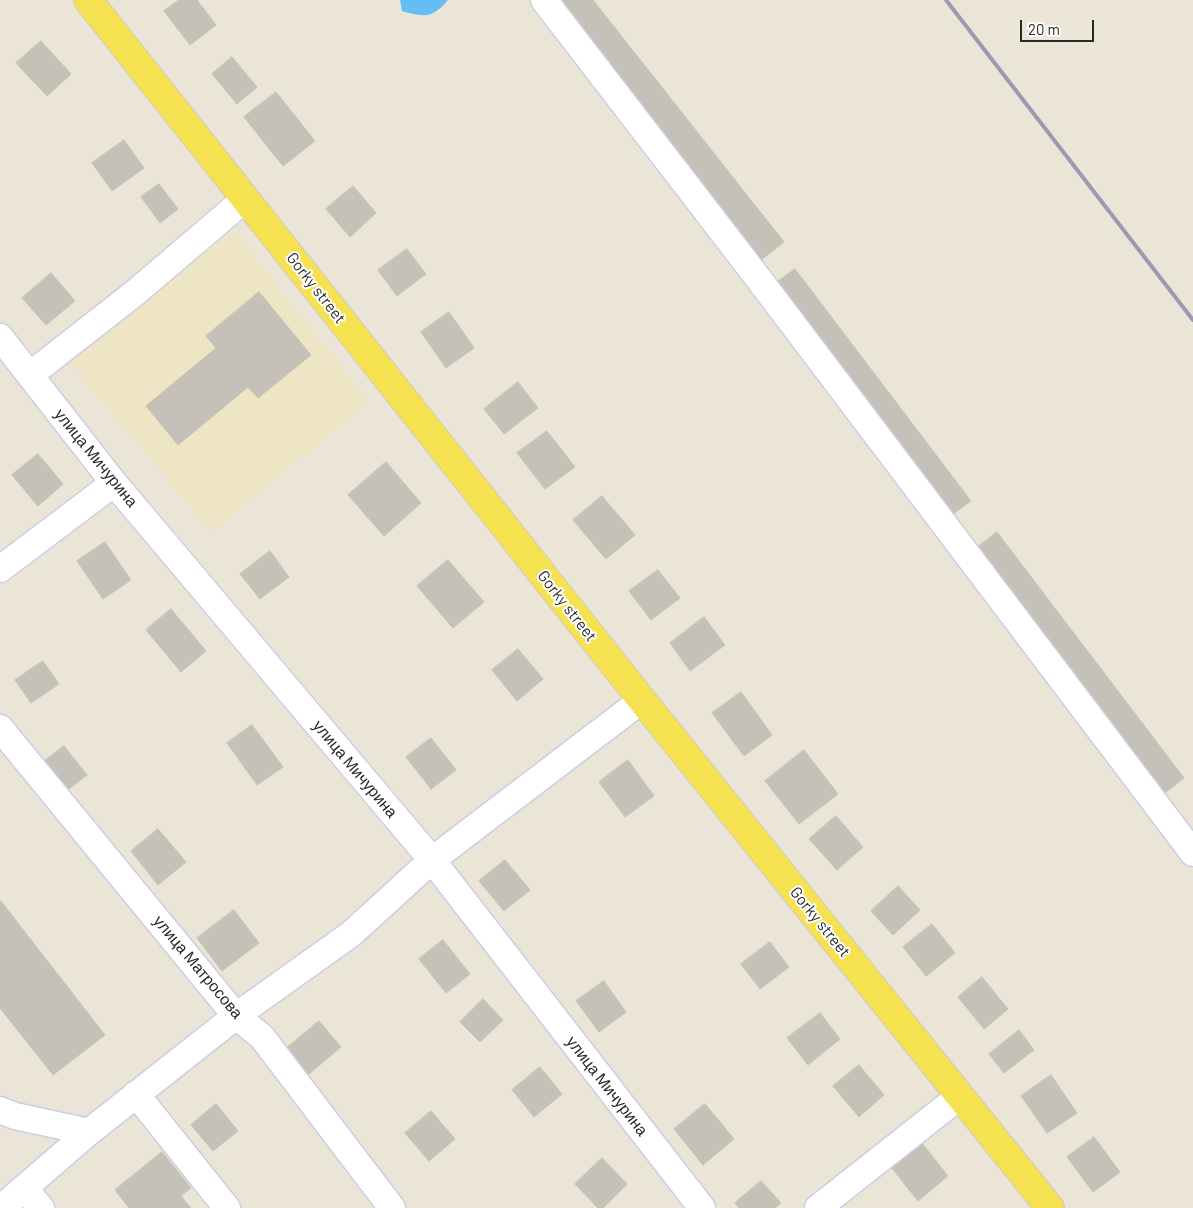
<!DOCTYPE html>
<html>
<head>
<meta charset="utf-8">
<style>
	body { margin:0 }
	#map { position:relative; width:1193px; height:1208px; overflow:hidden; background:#ebe5d7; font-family:Barlow,sans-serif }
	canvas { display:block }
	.scale { position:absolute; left:1020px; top:20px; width:74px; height:22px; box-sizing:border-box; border:2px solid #272727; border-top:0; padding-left:6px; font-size:15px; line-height:18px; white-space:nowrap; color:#272727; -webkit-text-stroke:4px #fff; paint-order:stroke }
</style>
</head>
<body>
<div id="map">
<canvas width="1193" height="1208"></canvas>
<div class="scale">20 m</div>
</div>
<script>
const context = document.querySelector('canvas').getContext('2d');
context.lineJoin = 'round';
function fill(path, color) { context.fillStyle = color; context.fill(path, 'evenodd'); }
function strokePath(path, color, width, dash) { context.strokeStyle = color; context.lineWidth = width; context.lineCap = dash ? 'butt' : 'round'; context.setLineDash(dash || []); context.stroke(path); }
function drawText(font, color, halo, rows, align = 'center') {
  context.font = font + ' Barlow,sans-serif'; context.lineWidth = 4; context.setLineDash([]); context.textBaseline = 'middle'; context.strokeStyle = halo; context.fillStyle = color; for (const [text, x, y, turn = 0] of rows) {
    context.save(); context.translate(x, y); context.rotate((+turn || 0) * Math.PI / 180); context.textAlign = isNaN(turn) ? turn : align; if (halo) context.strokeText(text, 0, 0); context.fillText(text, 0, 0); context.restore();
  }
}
fill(new Path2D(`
	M231 228 369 402 211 532 62 354Z`), '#eee5c5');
fill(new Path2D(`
	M400 0H448C432 19 424 17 402 11Z`), '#64bdf3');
const building = new Path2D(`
	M179 0H197L216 25 190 45 164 11Z
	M557 0H593L784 242 761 260Z
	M41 41 71 74 47 96 16 63Z
	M232 57 257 87 237 104 212 74Z
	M276 92 315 141 283 166 244 117Z
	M124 140 144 168 112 191 92 163Z
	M159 184 178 209 160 223 141 197Z
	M353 186 376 213 350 237 326 209Z
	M407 249 426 274 397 296 378 270Z
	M795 269 971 501 949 517 773 285Z
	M51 273 75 301 46 325 22 298Z
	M259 292 311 355 258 398 248 387 178 445 146 406 216 348 206 336Z
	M449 312 474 348 446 368 421 332Z
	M518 382 538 408 504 434 484 409Z
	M547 431 575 467 545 489 517 453Z
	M38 454 63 484 38 506 12 475Z
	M386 462 421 503 384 536 348 495Z
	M602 496 635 535 606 559 573 520Z
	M997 532 1184 778 1162 795 975 549Z
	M105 542 131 580 103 599 77 561Z
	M270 551 289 577 260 599 240 574Z
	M448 560 484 602 453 628 417 586Z
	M658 570 680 598 651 620 629 591Z
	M171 609 206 651 181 672 146 630Z
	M704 617 725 645 690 671 670 643Z
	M518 649 543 679 517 701 492 670Z
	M43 661 59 684 31 703 15 680Z
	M741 692 772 735 744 756 712 713Z
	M252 725 283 767 257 785 227 743Z
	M431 738 456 770 431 789 406 757Z
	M64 746 87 775 65 792 42 763Z
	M804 750 838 794 799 824 765 781Z
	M628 760 654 796 625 817 599 782Z
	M836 816 863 847 837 870 809 839Z
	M158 829 186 862 158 885 131 851Z
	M505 860 530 890 504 911 479 881Z
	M898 886 920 910 893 935 871 911Z
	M0 900 105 1035 53 1075 0 1008Z
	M234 910 259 943 222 971 197 938Z
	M932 924 955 953 926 976 903 947Z
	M443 940 470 974 446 993 419 959Z
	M770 942 789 967 760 989 741 964Z
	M982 977 1008 1009 984 1029 958 997Z
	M604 981 626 1012 599 1032 576 1001Z
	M483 999 503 1020 480 1042 460 1022Z
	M820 1013 840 1039 808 1065 787 1038Z
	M319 1021 341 1047 309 1074 287 1048Z
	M1019 1030 1034 1050 1004 1073 989 1054Z
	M859 1065 884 1095 859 1117 833 1086Z
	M540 1067 562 1094 534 1117 512 1090Z
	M1051 1075 1077 1113 1047 1133 1021 1096Z
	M216 1104 238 1131 213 1151 191 1125Z
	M705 1104 734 1139 703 1165 674 1129Z
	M431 1111 455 1139 429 1161 405 1133Z
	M1094 1137 1120 1172 1093 1192 1067 1157Z
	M921 1142 948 1176 918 1201 891 1167Z
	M162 1152 191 1188 181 1196 191 1208H129L115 1190Z
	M602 1158 627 1184 603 1208H598L575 1184Z
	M761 1181 781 1203 775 1208H739L735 1203Z`);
fill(building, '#c6c1b8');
strokePath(building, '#c6c1b2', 1);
const minor = new Path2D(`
	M544 0 758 278 1193 853
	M0 337 114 483 432 860 702 1208
	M30 375 136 292 245 199
	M0 569 114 483
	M0 728 236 1016 262 1037 392 1208
	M136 1094 227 1208
	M0 1110 15 1116 89 1132
	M25 1189 41 1208
	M1 1208 89 1132 236 1016 351 934 432 860 642 700
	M818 1208 960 1096`);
const major = new Path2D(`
	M88 0 642 700 1050 1208`);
strokePath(minor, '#cdcee1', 29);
strokePath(major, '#cbcbcb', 30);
strokePath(minor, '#fff', 26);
strokePath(major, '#f6e251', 28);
strokePath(new Path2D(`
	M946 0 1193 320`), '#9a9bb3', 4);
drawText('16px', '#272727', '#fff', [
	["Gorky street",316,288,52],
	["улица Мичурина",96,458,51],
	["Gorky street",567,606,52],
	["улица Мичурина",355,769,50],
	["Gorky street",820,922,51],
	["улица Матросова",198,967,50],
	["улица Мичурина",607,1086,52]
]);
</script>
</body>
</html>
